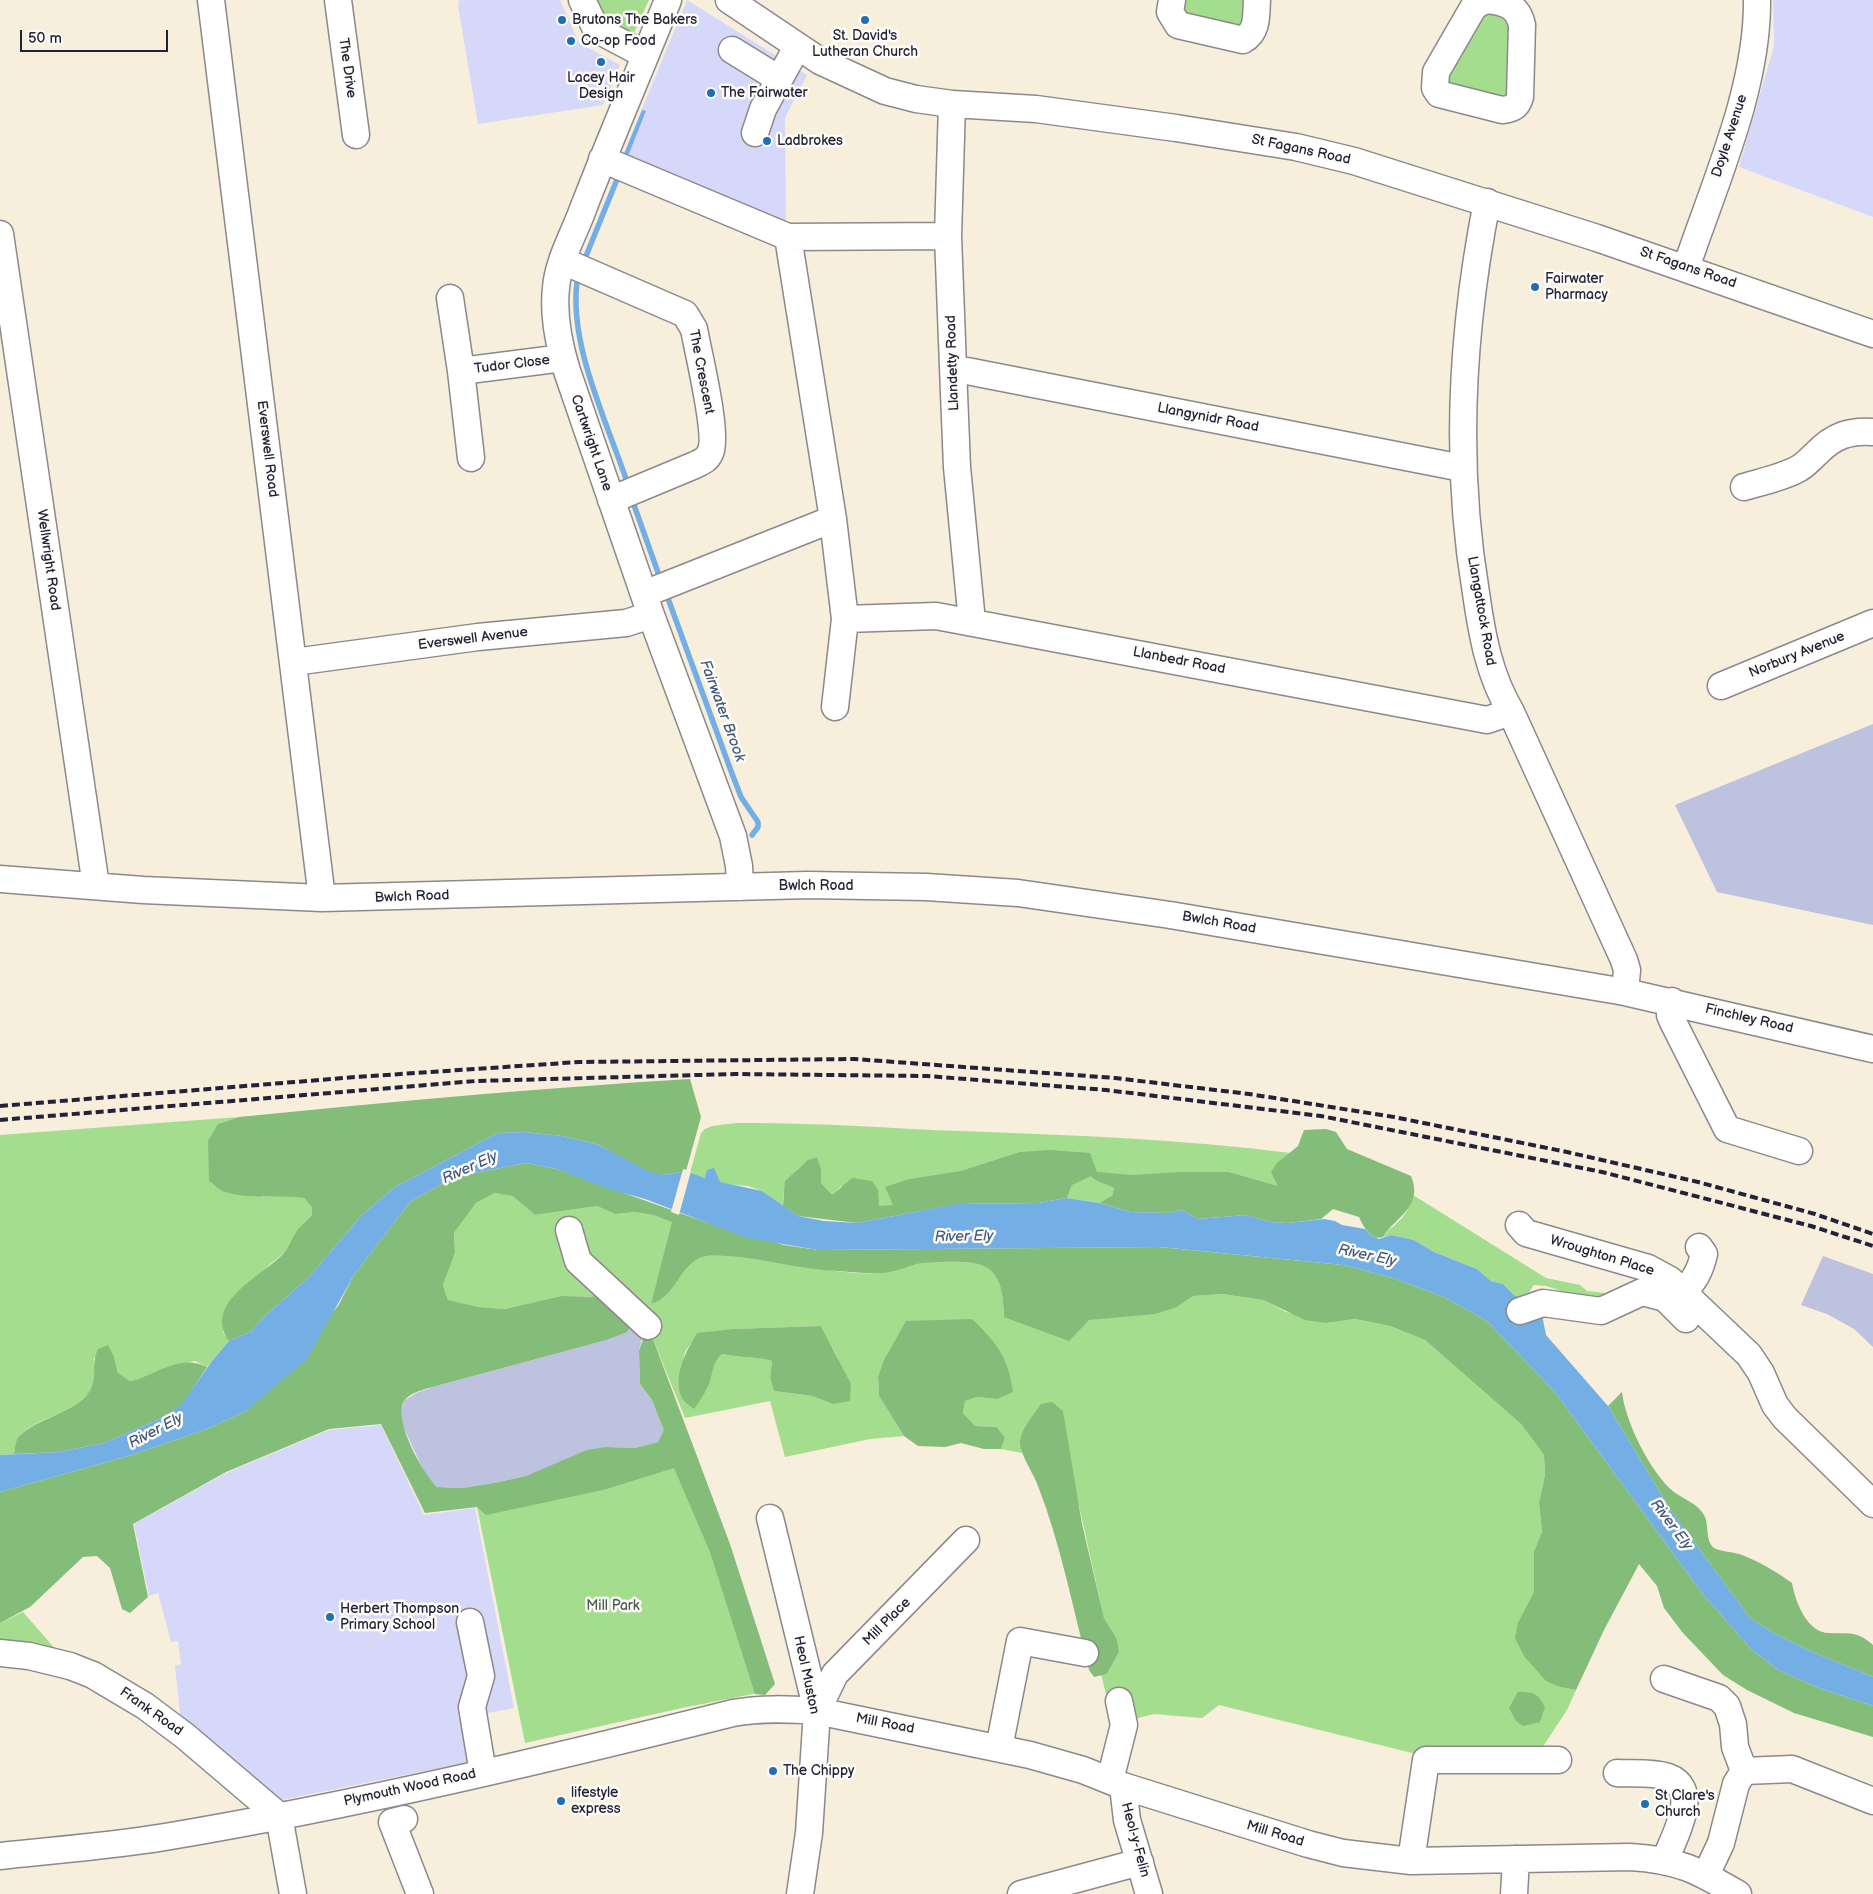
<!DOCTYPE html>
<html>
<head>
<meta charset="utf-8">
<style>
	body { margin:0 }
	#map { position:relative; width:1873px; height:1894px; overflow:hidden; background:#f7eedc; font-family:"Balsamiq Sans",sans-serif }
	canvas { display:block }
	.scale { position:absolute; left:20px; top:30px; width:148px; height:22px; box-sizing:border-box; border:2px solid #22223b; border-top:0; padding-left:6px; font-size:15px; line-height:18px; white-space:nowrap; color:#22223b; -webkit-text-stroke:4px #fdfcf7; paint-order:stroke }
</style>
</head>
<body>
<div id="map">
<canvas width="1873" height="1894"></canvas>
<div class="scale">50 m</div>
</div>
<script>
const context = document.querySelector('canvas').getContext('2d');
context.lineJoin = 'round';
function fill(path, color) { context.fillStyle = color; context.fill(path, 'evenodd'); }
function strokePath(path, color, width, dash) { context.strokeStyle = color; context.lineWidth = width; context.lineCap = dash ? 'butt' : 'round'; context.setLineDash(dash || []); context.stroke(path); }
function drawText(font, color, halo, rows, align = 'center') {
  context.font = font + ' "Balsamiq Sans",sans-serif'; context.lineWidth = 5; context.setLineDash([]); context.textBaseline = 'middle'; context.strokeStyle = halo; context.fillStyle = color; for (const [text, x, y, turn = 0] of rows) {
    context.save(); context.translate(x, y); context.rotate((+turn || 0) * Math.PI / 180); context.textAlign = isNaN(turn) ? turn : align; if (halo) context.strokeText(text, 0, 0); context.fillText(text, 0, 0); context.restore();
  }
}
fill(new Path2D(`
	M459 0H560L579 43 620 65 603 105 478 124 458 6Z
	M687 0 807 75 785 118 786 232 620 162Z
	M1773 0H1873V217L1739 167 1774 46Z
	M381 1425 424 1515 475 1508 514 1708 482 1714 489 1758 271 1802 181 1724 175 1666 181 1664 178 1641 171 1642 158 1593 149 1596 134 1524 226 1473 329 1430Z`), '#d5d8f9');
fill(new Path2D(`
	M1873 724V925L1717 892 1675 805Z
	M1823 1256 1873 1274V1347L1854 1329 1827 1314 1801 1305Z
	M630 1327 643 1336 639 1351 640 1384 652 1400 665 1430 658 1442 635 1448 606 1447 526 1476 494 1483 462 1488 437 1487 426 1476 403 1426 401 1413 404 1401 416 1393 436 1386 603 1341Z`), '#bdc3de');
fill(new Path2D(`
	M590 0H649L632 37 604 24Z
	M1180 0H1249L1242 30 1187 19Z
	M1487 8 1512 18V91L1503 101 1450 89 1444 73Z
	M239 1117 218 1124 262 1197 289 1195 304 1198 312 1206V1215L295 1233 285 1252 268 1266 223 1332 229 1341 207 1367 195 1361 166 1368 145 1377 130 1381 118 1373 114 1357 94 1358C95 1365 97 1375 95 1382 81 1416 32 1416 17 1439 15 1443 15 1450 14 1454L0 1455V1135Z
	M736 1123C810 1122 885 1128 959 1131 1070 1135 1181 1139 1291 1153L1284 1161 1289 1188 1113 1195 1099 1203 1067 1198 1072 1185 919 1212 921 1199 894 1209 892 1215 841 1186 832 1196 821 1183V1168L817 1157C797 1164 782 1184 783 1206L762 1191 748 1186 724 1184 690 1173 701 1133 705 1129 712 1126Z
	M495 1193 513 1195 535 1215 597 1206 615 1214 635 1212 653 1215 673 1222 651 1304C676 1298 679 1263 703 1257 716 1253 732 1257 745 1258 791 1262 838 1276 884 1273 895 1272 906 1266 917 1264 933 1262 967 1260 982 1265 1003 1272 1003 1299 1004 1317L1089 1320 1177 1307 1193 1296 1222 1294 1263 1300 1286 1312 1326 1323 1355 1319 1390 1326 1425 1340 1521 1424 1544 1455 1545 1475 1539 1503 1542 1532 1534 1551V1592L1518 1622 1560 1687 1576 1690 1567 1710 1540 1751 1420 1755 1219 1705 1202 1718 1154 1714 1114 1724 1101 1675 1107 1674 1119 1652 1117 1639 1104 1618 1076 1492 1020 1440 1022 1453 1001 1449 1005 1438 997 1427 975 1426 963 1413 965 1401 977 1397 997 1399 894 1344 878 1377 879 1396 904 1436 870 1439 785 1457 770 1401 685 1418 648 1327 591 1296H561L505 1309 479 1307 448 1300 443 1285 455 1253 454 1233 476 1203ZM821 1326 838 1358 833 1404 812 1396 774 1391 770 1378 772 1361C756 1356 739 1358 722 1354L713 1364 679 1385 685 1352 697 1334 733 1329Z
	M1413 1195 1546 1278 1580 1285 1587 1291 1614 1294 1590 1300 1546 1286 1534 1285 1524 1299 1514 1295 1503 1284 1491 1281 1477 1269 1434 1252 1414 1240 1391 1235 1383 1237C1387 1230 1392 1228 1397 1223 1406 1215 1410 1206 1413 1195Z
	M680 1446 763 1692 682 1708 525 1743 477 1507Z
	M23 1612 70 1666 0 1653V1623Z`), '#a5dd8e');
fill(new Path2D(`
	M690 1079 701 1117 686 1171 665 1175 650 1173 599 1145 562 1136 524 1132 498 1133 395 1187 362 1215 309 1277 264 1317 251 1332 229 1341C202 1302 263 1276 284 1253 289 1247 291 1239 296 1232 300 1226 307 1221 312 1215V1207L304 1198C278 1194 251 1200 225 1192 220 1191 214 1184 209 1181L208 1141 218 1124 239 1117C389 1102 539 1088 690 1079Z
	M1326 1129 1336 1132 1347 1149 1411 1176C1424 1207 1395 1217 1383 1237 1370 1241 1364 1227 1359 1217L1333 1209 1321 1219 1288 1223 1270 1222 1246 1215 1198 1219 1182 1210 1169 1213 1131 1212 1099 1203 1113 1195 1114 1188C1106 1183 1097 1183 1091 1176L1072 1185 1067 1198 1038 1203 957 1204 857 1223 798 1216 783 1206 785 1181 808 1160 817 1157 821 1168V1183L832 1195 852 1178 872 1181 878 1190 879 1206 893 1205 885 1187 910 1179 961 1171 1020 1152 1050 1150 1090 1153 1097 1172 1132 1175 1182 1172H1228L1278 1186 1271 1172 1277 1163 1298 1146 1304 1130Z
	M526 1163 557 1169 705 1222 784 1245 818 1250 1159 1247 1343 1265 1390 1277 1444 1297 1487 1321 1555 1392 1702 1593 1751 1649 1778 1670 1819 1688 1873 1706V1737L1794 1713 1747 1690 1723 1675 1683 1633 1664 1608 1657 1586 1639 1564 1604 1630 1576 1690 1560 1687 1546 1681 1524 1656 1515 1638 1518 1622 1534 1592V1551L1542 1532 1539 1503 1545 1475 1544 1455 1521 1424 1425 1340 1390 1326 1355 1319 1326 1323 1305 1320 1263 1300 1222 1294 1193 1296 1177 1307 1155 1314 1089 1320 1069 1341 1004 1317C1003 1299 1003 1272 981 1265 967 1260 933 1262 917 1264 906 1267 895 1272 884 1273 869 1274 853 1272 838 1271 804 1270 771 1260 737 1257 727 1256 712 1254 703 1257 679 1264 676 1298 651 1304L672 1222 653 1215 635 1212 615 1214 597 1206 535 1215 513 1196 495 1193 476 1203 454 1233 455 1253 443 1285 448 1300 479 1307 505 1309 561 1296 616 1297 637 1317 627 1332 603 1341 436 1386C426 1389 410 1392 404 1401 393 1421 423 1473 437 1487L462 1488 494 1483 526 1476 587 1450 606 1447 635 1448 658 1442 664 1430 652 1400 640 1384 639 1351 648 1326 730 1544 775 1684 765 1695 755 1694 710 1552 674 1468 603 1490 486 1515 477 1507 425 1513 381 1424 329 1429 226 1472 133 1524 148 1597 130 1613 122 1609 110 1568 97 1556 83 1557 30 1607 0 1623V1492L132 1455 207 1429 246 1411 338 1306 354 1275 410 1202 454 1177Z
	M972 1319C997 1343 1008 1357 1013 1392L997 1399 977 1397 965 1401 963 1413 975 1426 997 1427 1005 1438 1001 1449H984L961 1443 945 1447 918 1446 904 1436 879 1396 878 1377 884 1360 906 1321Z
	M821 1326 851 1384 850 1401 833 1404 812 1396 774 1391 770 1378 772 1361C756 1356 739 1358 722 1354 711 1365 714 1370 709 1384 705 1393 700 1401 694 1409 690 1406 684 1402 682 1398 672 1377 686 1351 697 1333L733 1329Z
	M108 1345 114 1357 118 1373 130 1381C158 1375 179 1353 207 1367L182 1405 162 1418 104 1443 59 1452 14 1454C15 1450 15 1443 17 1439 28 1422 70 1414 86 1396 100 1380 90 1367 98 1349Z
	M1622 1392C1625 1421 1651 1474 1674 1492 1683 1499 1697 1503 1704 1515 1710 1525 1704 1543 1716 1549 1724 1552 1734 1552 1742 1555 1760 1562 1777 1572 1792 1583 1795 1601 1807 1633 1829 1633 1849 1634 1856 1630 1873 1645V1677C1831 1659 1787 1644 1750 1618L1670 1509 1608 1406Z
	M1052 1402 1063 1411 1082 1524 1104 1618 1117 1639 1119 1652 1107 1674 1094 1677 1089 1670C1073 1609 1061 1545 1038 1486 1034 1474 1019 1453 1020 1441 1022 1428 1034 1414 1041 1404Z
	M1518 1692C1533 1692 1538 1693 1545 1707L1540 1722 1523 1726 1516 1721 1509 1708Z`), '#84bc79');
fill(new Path2D(`
	M642 110 646 111 626 161 622 159Z
	M524 1132 562 1136 599 1145 650 1172 665 1175 686 1171 705 1178 707 1170 714 1168 720 1182 762 1191 798 1216 824 1221 857 1223 957 1204 1038 1203 1067 1198 1099 1203 1131 1212 1169 1213 1182 1210 1198 1219 1246 1215 1270 1222 1288 1223 1324 1219 1335 1221 1342 1225 1365 1229 1370 1235 1379 1239 1391 1235 1414 1240 1434 1252 1477 1269 1491 1281 1503 1284 1514 1295 1524 1299 1542 1315 1546 1335 1608 1406 1670 1509 1750 1618C1787 1644 1831 1659 1873 1677V1706L1819 1688 1778 1670 1751 1649 1702 1593 1555 1392 1487 1321 1444 1297 1390 1277 1343 1265 1160 1247 818 1250 747 1238 645 1199 606 1188 557 1169 526 1163 454 1177 410 1202 354 1275 307 1359 246 1411 207 1429 132 1455 0 1492V1455L59 1452 104 1443 162 1418 181 1405 212 1361 229 1341 251 1332 264 1317 309 1277 362 1215 395 1187 498 1133Z`), '#73afe5');
fill(new Path2D(`
	M683 1169 691 1171 679 1215 671 1212Z`), '#f7eedc');
strokePath(new Path2D(`
	M586 256 618 177
	M577 282C569 344 606 420 626 479
	M634 505 661 581
	M666 593 731 771 741 797 758 822V827L752 835`), '#73afe5', 5.5);
const minor = new Path2D(`
	M211 0 322 898
	M338 0 356 135
	M582 0 596 29 645 55
	M668 0C640 70 610 139 583 209 574 234 558 261 556 288 553 315 559 345 567 371L651 615 733 836 739 866 740 887
	M729 0 820 61 885 91 916 99 952 104 1036 109 1176 128 1296 147 1354 161 1597 238 1873 334
	M1172 0 1170 12 1178 25 1243 40C1258 32 1256 15 1257 0
	M1488 0C1505 2 1518 6 1522 25L1520 97C1517 107 1512 109 1502 110L1439 94 1435 88 1436 72 1473 8 1479 3Z
	M732 50 779 79
	M952 104 948 236 954 393 957 467 972 622
	M755 133 763 109 797 47
	M602 159 788 237 833 519 845 619 835 707
	M1487 202C1461 333 1454 462 1476 593 1482 635 1489 675 1511 712L1624 960 1627 970 1625 992
	M0 234 96 886
	M788 237 948 236
	M563 261 685 314 694 329C698 352 719 436 710 453 707 460 701 462 695 465L611 500
	M1686 268C1714 184 1758 89 1757 0
	M450 298 461 371
	M954 372 967 371 1462 468
	M471 458 461 371 563 358
	M1744 487C1761 482 1780 478 1796 470 1805 466 1810 459 1817 453 1833 436 1850 430 1873 432
	M644 594 833 519
	M845 619 936 616 1487 720 1511 712
	M294 662 478 637 626 623 651 615
	M1721 686 1873 623
	M0 879 143 890 322 898 808 885 926 887 1018 893 1170 915 1625 992 1873 1049
	M1672 1001 1670 1015 1673 1022 1727 1129 1799 1151
	M1519 1225 1526 1233 1648 1268 1670 1280 1749 1355 1761 1373 1775 1405 1785 1418 1873 1504
	M569 1230 578 1261 648 1326
	M1683 1292C1695 1280 1700 1271 1704 1254L1699 1247
	M1520 1311 1543 1303 1601 1311 1642 1292 1665 1298 1686 1319
	M770 1518 817 1711 809 1833 800 1894
	M470 1622 481 1676 472 1707 483 1773
	M0 1653 29 1656 70 1666 93 1675 145 1706 185 1736 279 1816 293 1894
	M1664 1679 1719 1698 1727 1706 1733 1724 1735 1747 1744 1771
	M817 1711 835 1674 966 1540
	M999 1748 1020 1641 1085 1653
	M1617 1773C1633 1774 1654 1772 1668 1777 1702 1789 1674 1837 1665 1860
	M1110 1780 1124 1725 1119 1701
	M1123 1786 1127 1820 1149 1894
	M404 1819 392 1822 420 1894
	M0 1856C55 1850 111 1846 165 1837 356 1805 545 1760 733 1713 761 1708 788 1709 817 1711L1030 1755 1083 1770 1123 1786 1308 1844 1343 1853 1411 1861 1630 1857C1679 1860 1697 1870 1738 1894
	M1411 1861 1426 1760H1558
	M1706 1875 1721 1843 1736 1784 1744 1771 1792 1769 1873 1801
	M1021 1894 1140 1862
	M1514 1894 1516 1859`);
strokePath(minor, '#8c888c', 29);
strokePath(minor, '#fff', 26);
strokePath(new Path2D(`
	M0 1106 356 1077 579 1062 854 1059 1115 1078 1249 1094 1394 1117 1567 1152 1698 1182 1815 1214 1873 1234
	M0 1120 476 1081 735 1074 927 1076 1106 1090 1321 1116 1602 1172 1811 1226 1873 1246`), '#22223b', 4, [8, 4]);
for (const [x, y, r, color] of [
	[562,20,5,"#1f6fb2"],
	[865,20,5,"#1f6fb2"],
	[571,41,5,"#1f6fb2"],
	[601,62,5,"#1f6fb2"],
	[711,93,5,"#1f6fb2"],
	[767,141,5,"#1f6fb2"],
	[1535,287,5,"#1f6fb2"],
	[330,1617,5,"#1f6fb2"],
	[773,1771,5,"#1f6fb2"],
	[561,1801,5,"#1f6fb2"],
	[1645,1804,5,"#1f6fb2"]
]) { const dot = new Path2D(); dot.arc(x, y, r, 0, 2 * Math.PI); context.fillStyle = color; context.fill(dot); strokePath(dot, '#fdfcf7', 2); }
drawText('14px', '#22223b', '#fdfcf7', [
	["Brutons The Bakers",572,20],
	["St. David's",865,36,"center"],
	["Lutheran Church",865,52,"center"],
	["Co-op Food",581,41],
	["Lacey Hair",601,78,"center"],
	["Design",601,94,"center"],
	["The Fairwater",721,93],
	["Ladbrokes",777,141],
	["Fairwater",1545,279],
	["Pharmacy",1545,295],
	["Herbert Thompson",340,1609],
	["Primary School",340,1625],
	["The Chippy",783,1771],
	["lifestyle",571,1793],
	["express",571,1809],
	["St Clare's",1655,1796],
	["Church",1655,1812]
], 'left');
drawText('14px', '#22223b', '#fdfcf7', [
	["The Drive",347,68,82],
	["Doyle Avenue",1730,136,-72],
	["St Fagans Road",1301,150,12],
	["St Fagans Road",1688,268,19],
	["Llandetty Road",953,363,-92],
	["Tudor Close",512,365,-7],
	["The Crescent",701,372,79],
	["Llangynidr Road",1208,418,11],
	["Cartwright Lane",591,443,71],
	["Everswell Road",267,449,83],
	["Wellwright Road",48,560,82],
	["Llangattock Road",1481,611,80],
	["Everswell Avenue",473,639,-7],
	["Norbury Avenue",1797,655,-22],
	["Llanbedr Road",1179,661,11],
	["Bwlch Road",816,886],
	["Bwlch Road",412,897,-2],
	["Bwlch Road",1219,923,10],
	["Finchley Road",1749,1019,13],
	["Wroughton Place",1602,1256,17],
	["Mill Place",887,1622,-45],
	["Heol Muston",806,1675,78],
	["Frank Road",151,1712,35],
	["Mill Road",885,1724,11],
	["Plymouth Wood Road",410,1788,-12],
	["Mill Road",1275,1834,17],
	["Heol-y-Felin",1135,1840,75]
]);
drawText('14px', '#495a54', '#fdfcf7', [
	["Mill Park",613,1606]
]);
drawText('italic 15px', '#425a7f', '#fdfcf7', [
	["Fairwater Brook",722,711,70],
	["River Ely",470,1168,-24],
	["River Ely",964,1237,-1],
	["River Ely",1367,1256,12],
	["River Ely",156,1431,-28],
	["River Ely",1671,1525,53]
]);
</script>
</body>
</html>
